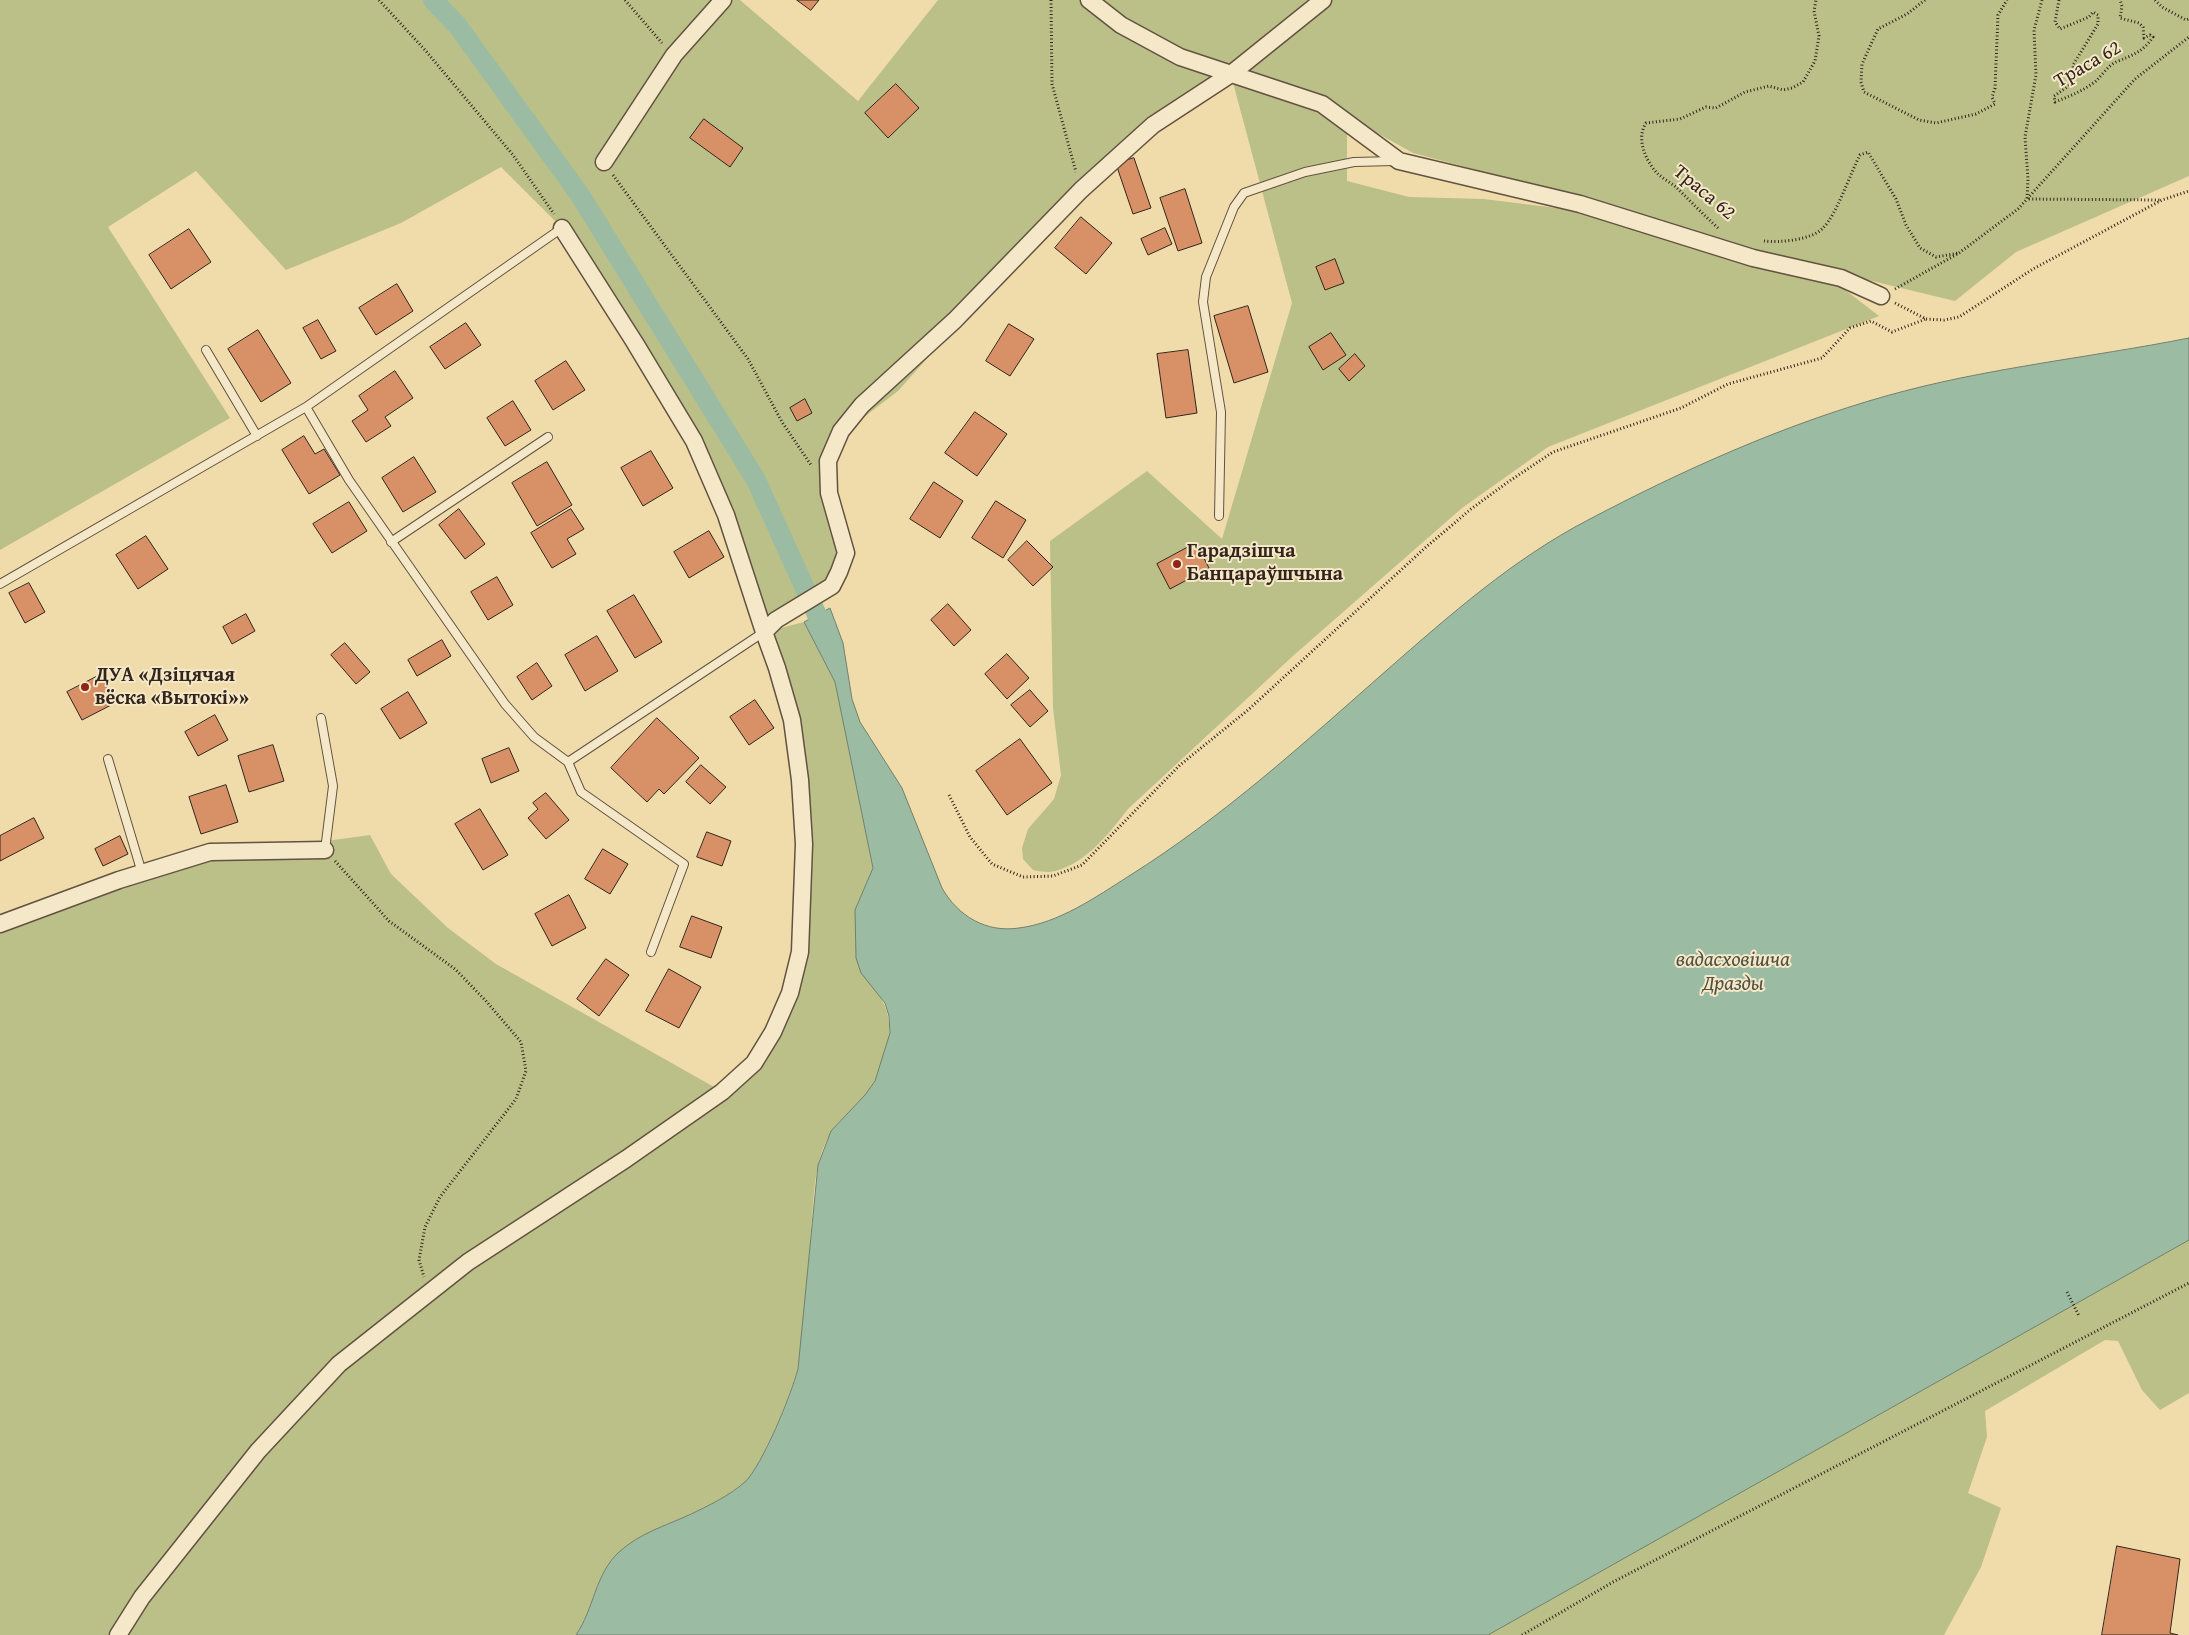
<!DOCTYPE html>
<html>
<head>
<meta charset="utf-8">
<style>
	body { margin:0 }
	canvas { display:block; background:#f0dbaa }
</style>
</head>
<body>
<canvas width="2189" height="1635"></canvas>
<script>
const context = document.querySelector('canvas').getContext('2d');
context.lineJoin = 'round';
function fill(path, color) { context.fillStyle = color; context.fill(path, 'evenodd'); }
function strokePath(path, color, width, dash) { context.strokeStyle = color; context.lineWidth = width; context.lineCap = dash ? 'butt' : 'round'; context.setLineDash(dash || []); context.stroke(path); }
function drawText(font, color, halo, rows, align = 'center') {
  context.font = font + ' "Gentium Book Plus",serif'; context.lineWidth = 4; context.setLineDash([]); context.textBaseline = 'middle'; context.strokeStyle = halo; context.fillStyle = color; for (const [text, x, y, turn = 0] of rows) {
    context.save(); context.translate(x, y); context.rotate((+turn || 0) * Math.PI / 180); context.textAlign = isNaN(turn) ? turn : align; if (halo) context.strokeText(text, 0, 0); context.fillText(text, 0, 0); context.restore();
  }
}
fill(new Path2D(`
	M0 0H740L858 101 938 0H2189V176L2016 252 1955 301 1760 254 1488 173 1413 153 1377 133 1347 122V181L1409 197 1484 199 1581 211 1754 267 1831 279 1879 316 1548 447 1462 508 1294 655 1128 809C1109 834 1082 868 1049 872 1044 872 1038 871 1033 870L1023 859 1022 848 1028 829 1054 799 1061 775 1053 708 1050 541 1147 471 1222 539 1292 303 1231 75 1081 190 1046 225 898 391 851 427 832 470 839 572 765 632 804 622 835 682 873 868 855 910 878 994C900 1023 887 1068 865 1095 851 1112 834 1123 825 1144 813 1171 814 1201 811 1230 808 1276 805 1323 798 1369 790 1395 763 1464 745 1482 729 1496 708 1506 689 1515 665 1526 640 1533 619 1552 595 1574 594 1609 576 1635H0V924L210 852 297 845 370 835 391 874 448 928 496 964 723 1092 754 1063 800 952 792 720 694 441 562 228 501 167 401 223 286 270 196 171 108 227 230 418 0 550Z
	M2189 1240V1393L2160 1410 2142 1390 2118 1341 2105 1340 1985 1411 1987 1437 1968 1493 2001 1508 1981 1567 1944 1635H1488Z`), '#bac088');
const water = new Path2D(`
	M2189 338V1240L1488 1635H576C594 1609 595 1574 619 1552 640 1533 665 1526 689 1515 708 1506 729 1496 745 1482 763 1464 791 1395 798 1369L818 1165 831 1131 865 1095 875 1081 890 1033 889 1016 885 1003 861 973 856 958 855 910 873 868 835 682 804 622 830 608 843 643 852 699 860 722 902 788 942 888C958 916 986 933 1019 928 1059 923 1096 897 1129 876 1223 817 1304 743 1387 670 1450 615 1513 559 1588 520 1683 470 1783 425 1886 396 1985 368 2088 358 2189 338Z`);
fill(water, '#9bbca3');
strokePath(water, '#71806d', 1);
strokePath(new Path2D(`
	M433 0 457 25 580 195 756 480 817 615`), '#9bbca3', 20);
const building = new Path2D(`
	M797 0H819L811 10Z
	M896 84 919 108 888 138 865 113Z
	M704 119 743 148 730 167 690 138Z
	M1134 158 1151 208 1133 214 1116 164Z
	M1185 189 1202 243 1178 251 1160 198Z
	M1081 217 1112 243 1086 274 1055 248Z
	M1165 228 1172 244 1148 255 1141 239Z
	M189 229 211 262 171 289 149 255Z
	M1335 259 1344 283 1325 290 1316 267Z
	M397 284 413 311 376 335 359 308Z
	M1248 306 1268 372 1234 383 1214 316Z
	M318 320 336 351 321 359 303 328Z
	M466 323 481 345 445 369 430 347Z
	M1009 324 1034 339 1010 376 986 361Z
	M258 330 291 383 261 402 228 349Z
	M1331 333 1346 355 1323 370 1309 347Z
	M1188 350 1197 413 1166 418 1157 354Z
	M1355 354 1365 366 1349 381 1339 369Z
	M566 361 585 390 553 410 535 381Z
	M395 371 413 398 385 417 391 426 366 442 352 421 368 410 359 396Z
	M805 399 812 413 797 421 790 408Z
	M513 401 531 430 505 446 487 418Z
	M975 412 1007 434 977 476 945 453Z
	M304 436 315 454 324 449 340 475 309 494 282 450Z
	M651 451 673 488 643 506 621 468Z
	M414 457 436 492 403 512 382 478Z
	M547 462 572 505 537 526 512 483Z
	M934 482 963 501 940 538 910 519Z
	M996 501 1026 520 1003 558 972 538Z
	M349 502 367 531 332 553 313 524Z
	M459 509 485 544 465 559 439 525Z
	M571 509 584 529 567 539 576 554 552 568 531 533Z
	M709 531 724 557 689 578 674 552Z
	M146 536 168 569 138 589 116 555Z
	M1027 541 1053 567 1033 586 1008 560Z
	M1196 543 1209 568 1170 589 1157 564Z
	M497 577 513 605 488 620 471 592Z
	M29 583 45 612 25 623 9 593Z
	M634 595 662 642 635 658 607 611Z
	M948 604 971 630 954 646 931 620Z
	M246 614 255 631 232 644 223 627Z
	M597 636 618 671 585 691 565 655Z
	M442 640 451 656 417 676 408 660Z
	M345 643 370 672 356 684 331 655Z
	M1007 654 1029 678 1007 699 985 674Z
	M537 663 552 686 532 700 517 677Z
	M100 675 115 703 82 720 67 692Z
	M1030 690 1048 711 1030 727 1011 705Z
	M408 692 427 723 400 739 381 709Z
	M755 700 774 728 749 745 730 717Z
	M215 715 228 740 198 756 185 732Z
	M657 718 699 758 664 794 659 789 647 802 611 768Z
	M1020 739 1052 783 1007 815 976 771Z
	M273 745 284 781 249 792 238 756Z
	M509 748 519 771 491 783 482 759Z
	M701 765 726 787 710 804 686 782Z
	M226 785 238 822 201 834 189 797Z
	M546 793 569 820 546 839 528 818 538 809 533 803Z
	M480 809 508 855 483 870 455 824Z
	M34 818 44 838 0 861V836Z
	M707 832 731 841 722 866 697 857Z
	M120 836 128 854 103 866 95 849Z
	M603 849 628 864 610 894 585 879Z
	M569 895 586 928 552 946 535 914Z
	M692 916 722 927 711 958 680 947Z
	M606 959 629 975 599 1016 577 999Z
	M669 969 701 987 679 1028 646 1011Z
	M2117 1546 2180 1559 2170 1633 2178 1635H2102Z`);
fill(building, '#d89067');
strokePath(building, '#33251c', 1);
const service = new Path2D(`
	M206 350 257 436
	M306 407 349 480 505 704 534 737 568 762 581 792 684 864 651 952
	M1219 516 1221 412 1203 302 1206 277 1234 207 1244 193 1305 172 1354 162 1394 161
	M391 542 548 437
	M0 584 306 407 562 228
	M321 718 333 786 325 850
	M108 759 142 873
	M568 762 764 632`);
const minor = new Path2D(`
	M1089 0 1121 25 1180 57 1322 104 1399 161 1580 204 1753 258 1841 278 1881 296
	M604 162 674 55 723 0
	M764 632 776 620 832 586 839 572 846 553 829 493 828 461 841 431 862 405 955 320 1081 190 1153 125 1231 74 1323 0
	M0 924 119 880 210 852 325 850
	M118 1635 142 1597 258 1451 339 1364 468 1262 626 1159 722 1092 754 1063 773 1032 790 993 800 952 804 844 800 780 792 720 777 668 764 632 726 515 694 441 635 343 562 228`);
strokePath(service, '#625240', 10);
strokePath(minor, '#625240', 19);
strokePath(new Path2D(`
	M379 0 425 50 513 155 554 214
	M625 0 662 43
	M1051 0 1052 84 1076 172
	M1925 0 1907 14 1878 29 1862 64 1861 82 1864 92 1919 120 1936 123 1976 114 1995 104 1992 97 1995 88 1998 15 2007 0
	M2042 0 2034 30 2036 75 2025 137 2028 179 2027 199 2161 200
	M2059 0 2055 22 2060 29 2089 17 2093 12 2098 15V24L2073 65 2075 78 2067 87 2054 96 2055 102C2070 96 2083 91 2096 81 2102 75 2108 66 2116 62 2132 55 2142 53 2153 37L2150 35 2144 38 2143 27 2139 23 2120 18 2122 6 2120 0
	M2155 0 2162 7 2186 20 2189 19
	M613 175 748 359 782 422 811 465
	M1718 228C1704 215 1691 202 1678 189 1672 183 1663 179 1657 173 1645 160 1636 138 1646 123L1680 119 1706 107 1716 108 1745 92 1769 86 1783 90 1792 88 1803 82 1815 61 1819 36 1814 11 1816 0
	M1764 241C1779 243 1812 240 1823 228 1837 214 1850 174 1860 155L1868 152 1896 199 1906 225 1920 248 1936 257 1959 253
	M1895 289 1959 253 2018 209 2135 79 2189 37
	M1895 303 1926 319 1944 320 1959 317 2033 269 2162 200 2189 191
	M949 795 970 837 992 864 1023 877 1053 876 1082 865 1180 765 1248 710 1425 548 1471 509 1508 482 1553 452 1681 408 1728 384 1822 358 1850 328 1871 321 1892 332 1926 319
	M335 861 389 921 455 969 486 1001 521 1042 526 1071 516 1099 440 1197 425 1227 419 1260 424 1277
	M2067 1292 2079 1316
	M1522 1635 1613 1582 2189 1283`), '#33251c', 3, [1, 2.5]);
strokePath(service, '#f5e8c8', 8);
strokePath(minor, '#f5e8c8', 16);
for (const [x, y, r, color] of [
	[1177,564,5,"#8f2418"],
	[85,687,5,"#8f2418"]
]) { const dot = new Path2D(); dot.arc(x, y, r, 0, 2 * Math.PI); context.fillStyle = color; context.fill(dot); strokePath(dot, '#f5e8c8', 2); }
drawText('20px', '#33251c', '#f5e8c8', [
	["Траса 62",2088,65,-30],
	["Траса 62",1704,193,40]
]);
drawText('bold 20px', '#33251c', '#f5e8c8', [
	["Гарадзішча",1187,552],
	["Банцараўшчына",1187,575],
	["ДУА «Дзіцячая",95,676],
	["вёска «Вытокі»»",95,699]
], 'left');
drawText('italic 21px', '#525244', '#f5e8c8', [
	["вадасховішча",1733,961],
	["Дразды",1733,985]
]);
</script>
</body>
</html>
